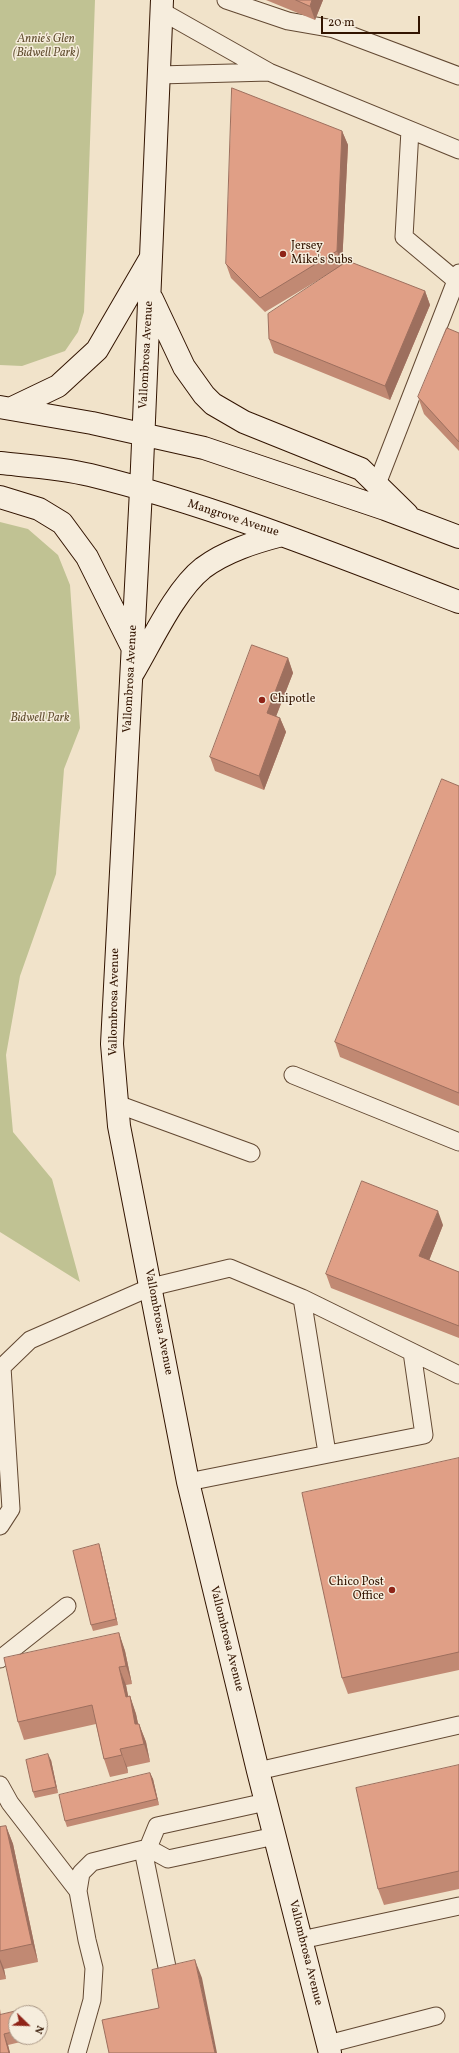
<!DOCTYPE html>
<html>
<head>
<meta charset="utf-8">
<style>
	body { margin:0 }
	#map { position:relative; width:459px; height:2053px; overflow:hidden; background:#f1e3ca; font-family:Vollkorn,serif }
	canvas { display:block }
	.north { position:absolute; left:8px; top:2005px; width:40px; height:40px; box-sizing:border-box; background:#f6eddd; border:1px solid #a89685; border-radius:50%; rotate:113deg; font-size:11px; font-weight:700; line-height:16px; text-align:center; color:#321400 }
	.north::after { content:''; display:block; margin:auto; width:14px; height:18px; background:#8f2418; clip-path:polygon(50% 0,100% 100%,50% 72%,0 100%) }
	.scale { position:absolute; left:321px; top:16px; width:99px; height:18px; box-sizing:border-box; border:2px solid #321400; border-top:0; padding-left:5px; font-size:12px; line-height:14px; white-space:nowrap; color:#321400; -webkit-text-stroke:3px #f6eddd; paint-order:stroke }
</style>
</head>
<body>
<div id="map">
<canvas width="459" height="2053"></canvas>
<div class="north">N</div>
<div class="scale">20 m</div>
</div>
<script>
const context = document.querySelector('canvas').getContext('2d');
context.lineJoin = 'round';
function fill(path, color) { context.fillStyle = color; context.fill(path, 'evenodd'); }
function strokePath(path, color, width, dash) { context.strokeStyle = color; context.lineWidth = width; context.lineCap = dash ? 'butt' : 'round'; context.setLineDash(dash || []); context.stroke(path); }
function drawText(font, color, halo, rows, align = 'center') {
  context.font = font + ' Vollkorn,serif'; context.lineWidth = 3; context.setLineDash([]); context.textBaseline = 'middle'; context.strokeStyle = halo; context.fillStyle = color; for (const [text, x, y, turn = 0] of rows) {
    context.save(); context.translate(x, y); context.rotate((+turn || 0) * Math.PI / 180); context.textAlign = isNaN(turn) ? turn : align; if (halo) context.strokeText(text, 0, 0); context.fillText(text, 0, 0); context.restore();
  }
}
fill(new Path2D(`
	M0 0H95L84 312 78 332 65 351 22 366 0 365Z
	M0 522 28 529 58 555 70 585 80 728 64 769 56 874 20 976 6 1055 13 1132 52 1179 80 1282 0 1232Z`), '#c0c293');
const lane = new Path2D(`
	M226 0 288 21 334 29 459 76
	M161 11 269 72 459 150
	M159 75 269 72
	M410 130 404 237 459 283
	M377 484 459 273
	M293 1075 459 1142
	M117 1104 251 1153
	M302 1298 327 1453
	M0 1369 30 1340 151 1287 230 1268 302 1298 459 1375
	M188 1482 424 1435 412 1352
	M0 1526 11 1509 2 1367
	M0 1659 67 1606
	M258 1771 459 1725
	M0 1785 10 1803 78 1891
	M266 1802 157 1826 148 1848 168 1859 275 1836
	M143 1850 167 1967
	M301 1940 459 1906
	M328 2044 436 2016
	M77 2053 92 2000 94 1968 87 1940 78 1891 81 1873 92 1862 148 1848`);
const secondary = new Path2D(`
	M162 0 141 490 112 1044 119 1126 188 1482 258 1771 330 2053
	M152 299 184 367 204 395 213 404 244 422 361 469 407 514
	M0 407 92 423 204 448 385 509 459 537
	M12 408 58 386 97 350 150 259
	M0 463C29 466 61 468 90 475 216 506 338 556 459 602
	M0 497 39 509 62 523 87 557 132 647
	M133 673C152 641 175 590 203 568 226 551 255 542 282 535`);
strokePath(lane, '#624832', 19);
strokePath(secondary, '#321400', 24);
strokePath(lane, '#f6eddd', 17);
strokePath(secondary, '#f6eddd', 22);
fill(new Path2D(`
	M266 0H323L315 20Z
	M342 131 348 145 342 265 425 291 430 305 390 400 274 353 269 339 335 270 265 312 231 278 226 264Z
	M459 333V451L424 414 418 397Z
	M288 658 293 673 276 716 280 718 286 732 264 790 215 771 210 757Z
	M459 786V1106L340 1057 335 1042Z
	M443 1225 429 1260 459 1272V1338L331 1288 326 1274Z
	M459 1458V1670L348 1694 342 1678Z
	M99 1544 101 1551 118 1625 93 1631 91 1625Z
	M119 1633 125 1651 132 1684 126 1685 128 1697 130 1696 136 1714 138 1724H139L146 1742 150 1762 127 1767 128 1773 110 1777 104 1759 96 1724 24 1740 18 1722Z
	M51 1760 58 1793 35 1798 33 1792Z
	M459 1765V1889L384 1905 378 1889Z
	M150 1773 153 1779 159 1805 67 1827 65 1821Z
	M6 1826 13 1844 38 1962 4 1969 6 1979 0 1980V1827Z
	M0 2009 1 2015 21 2010 22 2013H16V2037H29V2040L8 2045 10 2053H0Z`), '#c18973');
fill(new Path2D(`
	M312 0H323L315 20 310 6Z
	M342 131 348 145 342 265 337 251Z
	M425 291 430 305 390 400 385 386Z
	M288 658 293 673 272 727 267 713Z
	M280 718 286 732 264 790 259 776Z
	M438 1211 443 1225 425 1271 419 1256Z
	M99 1544 101 1551 118 1625 116 1619Z
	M119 1633 125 1651 132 1684 126 1666Z
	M119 1667 126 1685 132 1715 126 1697Z
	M130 1696 136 1714 142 1742 135 1724Z
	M139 1724 146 1742 150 1762 144 1744Z
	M120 1749 127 1767 128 1773Z
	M48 1754 51 1760 58 1793 56 1787Z
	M150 1773 153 1779 159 1805 157 1799Z
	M6 1826 13 1844 38 1962 32 1944Z
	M0 1959 4 1969 6 1979 0 1962Z
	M195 1960 202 1978 217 2053H215Z
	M4 2034 8 2045 10 2053H9Z`), '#9d6f5e');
const building = new Path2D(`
	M296 0H312L310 6Z
	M232 88 342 131 337 251 260 298 226 264Z
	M348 261 425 291 385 386 269 339 268 314Z
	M447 328 459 333V442L418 397Z
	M252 645 288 658 267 713 280 718 259 776 210 757Z
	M442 779 459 786V1093L335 1042Z
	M362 1181 438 1211 419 1256 459 1272V1326L326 1274Z
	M459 1458V1652L342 1678 302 1493Z
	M99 1544 116 1619 91 1625 73 1551Z
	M119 1633 126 1666 119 1667 126 1697 130 1696 135 1724H139L144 1744 120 1749 122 1755 104 1759 92 1705 18 1722 4 1658Z
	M48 1754 56 1787 33 1792 26 1760Z
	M459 1765V1871L378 1889 356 1788Z
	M150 1773 157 1799 65 1821 59 1795Z
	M6 1826 32 1944 0 1951V1827Z
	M195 1960 215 2053H109L102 2020 159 2008 152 1970Z
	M21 2010 22 2013H16V2031L4 2034 9 2053H0V2015Z`);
fill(building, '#e09f86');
strokePath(building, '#9d6f5e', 1);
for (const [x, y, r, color] of [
	[283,254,4,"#8f2418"],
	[262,700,4,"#8f2418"],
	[392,1590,4,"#8f2418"]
]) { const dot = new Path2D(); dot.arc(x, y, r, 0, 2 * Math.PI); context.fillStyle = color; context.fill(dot); strokePath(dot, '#f6eddd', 1.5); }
drawText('italic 12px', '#645133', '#f6eddd', [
	["Annie's Glen",46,40],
	["(Bidwell Park)",46,54],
	["Bidwell Park",40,719]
]);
drawText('12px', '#321400', '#f6eddd', [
	["Jersey",291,247],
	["Mike's Subs",291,261],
	["Chipotle",270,700],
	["Chico Post",384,1583,"right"],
	["Office",384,1597,"right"]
], 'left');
drawText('12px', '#321400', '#f6eddd', [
	["Vallombrosa Avenue",147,355,-87],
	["Mangrove Avenue",233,519,18],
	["Vallombrosa Avenue",131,679,-87],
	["Vallombrosa Avenue",115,1002,-89],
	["Vallombrosa Avenue",158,1322,79],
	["Vallombrosa Avenue",226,1639,76],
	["Vallombrosa Avenue",305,1953,76]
]);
</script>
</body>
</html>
